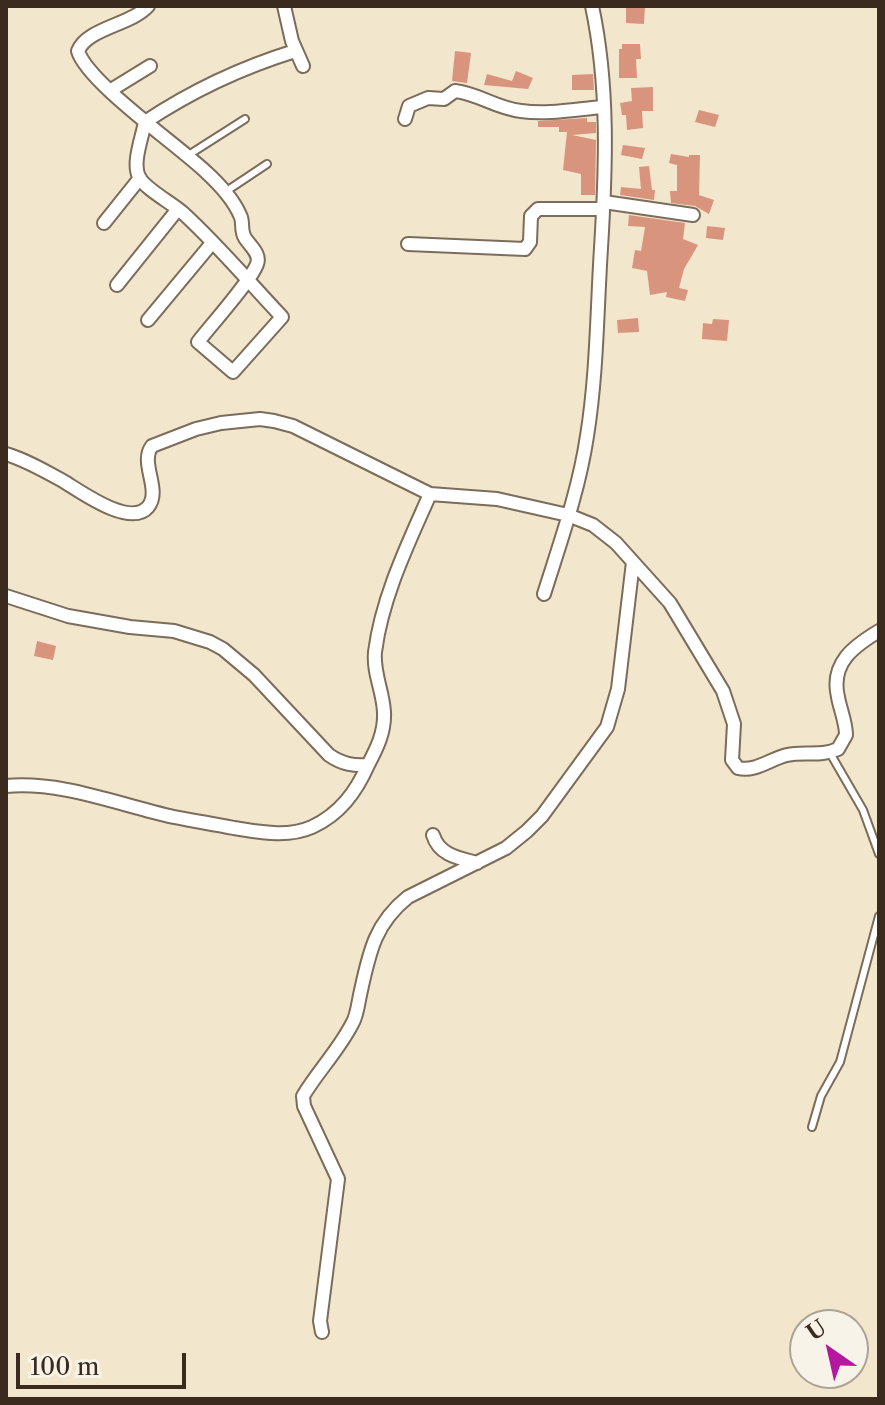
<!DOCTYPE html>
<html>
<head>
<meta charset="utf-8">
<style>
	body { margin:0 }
	#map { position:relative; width:885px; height:1405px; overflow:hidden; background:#f2e6cd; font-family:"Libre Caslon Text",serif }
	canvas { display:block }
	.frame { position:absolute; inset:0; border:8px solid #3b2a1e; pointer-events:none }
	.north { position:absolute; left:789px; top:1309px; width:80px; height:80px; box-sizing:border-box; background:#f7f3e8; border:2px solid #aca397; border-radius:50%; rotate:326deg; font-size:22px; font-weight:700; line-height:32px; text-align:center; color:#3b2a1e }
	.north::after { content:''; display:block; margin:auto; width:28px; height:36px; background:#b5179e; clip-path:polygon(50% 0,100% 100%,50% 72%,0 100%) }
	.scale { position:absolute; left:16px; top:1353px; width:170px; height:36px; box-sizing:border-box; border:4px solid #3b2a1e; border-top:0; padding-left:10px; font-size:24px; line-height:28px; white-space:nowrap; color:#3b2a1e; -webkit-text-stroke:6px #f7f3e8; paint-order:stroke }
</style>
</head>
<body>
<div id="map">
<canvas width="885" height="1405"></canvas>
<div class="frame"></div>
<div class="north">U</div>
<div class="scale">100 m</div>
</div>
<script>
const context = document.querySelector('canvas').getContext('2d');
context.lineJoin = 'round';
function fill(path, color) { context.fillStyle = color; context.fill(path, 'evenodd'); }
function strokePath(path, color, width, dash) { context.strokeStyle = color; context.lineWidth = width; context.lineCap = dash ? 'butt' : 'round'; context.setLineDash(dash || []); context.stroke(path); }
fill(new Path2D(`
	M626 6H645L644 24 626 23Z
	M622 44H640L641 59H636L637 78H619V49H622Z
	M455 51 471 53 467 83 452 81Z
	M516 71 533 78 528 89 484 85 487 74 512 81Z
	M593 74 594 90H572V75Z
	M653 87V111H642L643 128 627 130 626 115H622L620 103 632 101 631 88Z
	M699 110 719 115 715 127 695 122Z
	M587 118V122H596V133L572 135 596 140 595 195H581V174L563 170 567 132H559V127H538V121Z
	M623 145 645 148 642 159 621 155Z
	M671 154 689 157V155H700L699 195 714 200 709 214 695 206 671 203 670 191H677V165L669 163Z
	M649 166 652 190H655L654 200 620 195 621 187 641 189 639 167Z
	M629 215 685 223 683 239 698 245 684 269 679 288 688 290 685 301 666 297 667 292 650 295 647 271 632 268 635 250 641 251 645 227 628 226Z
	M707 226 725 228 723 240 706 238Z
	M638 318 639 332 618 333 617 320Z
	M713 319 729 320 727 341 702 339 703 323 712 324Z
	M37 641 56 646 53 660 34 656Z`), '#d9947e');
const service = new Path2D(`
	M187 156 245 119
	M225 192 267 164
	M830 753 863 810 879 854
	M812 1127 821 1096 840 1062 879 916`);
const minor = new Path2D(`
	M148 6C131 25 87 28 78 51 87 82 179 146 206 172 218 183 233 199 240 215 244 222 240 230 245 238 250 246 261 254 257 264 251 281 211 325 198 342L233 372 282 317C249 282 218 245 183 213 172 203 145 189 139 177 132 163 142 138 145 122 193 90 240 68 295 51
	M284 6 292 41 303 66
	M111 90 150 66
	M405 119 409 106 428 98 444 99 455 91C480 94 495 108 521 111 548 115 577 109 604 107
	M604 202 693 215
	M104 223 140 178
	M408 244 525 249 530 242 531 216 538 209H603
	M117 285 178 209
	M148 320 212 243
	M6 454C26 460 45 471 63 481 80 491 130 528 148 507 162 490 139 463 152 446L196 429 221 423 260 419 274 421 293 426 430 494
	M544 594C560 543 579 490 587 436 597 374 597 310 601 248 606 167 609 86 592 6
	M6 596 68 616 130 627 174 631 210 642 223 649 254 675 329 755C342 764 353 766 368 765 377 748 385 732 384 712 383 691 373 673 375 652 382 597 408 544 430 494L497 499 568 515 593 525 616 543 670 603 723 691 734 724 732 760 738 768C756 772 770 759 787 755 804 751 821 757 838 749L846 735C846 722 840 709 838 697 830 663 854 646 879 631
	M6 786C63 781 119 805 174 817 194 821 214 824 234 828 260 832 287 838 312 827 340 814 356 792 368 765
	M433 835C439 855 458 858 477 863
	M322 1332 320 1321 338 1179 304 1106 303 1096C318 1071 338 1051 352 1024 357 1016 358 1004 360 995 369 954 374 924 408 897L506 848 527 831 542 816 607 727 618 689 633 562`);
strokePath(service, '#7b6c5b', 10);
strokePath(minor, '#7b6c5b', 16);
strokePath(service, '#fff', 6);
strokePath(minor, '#fff', 12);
</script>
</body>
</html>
